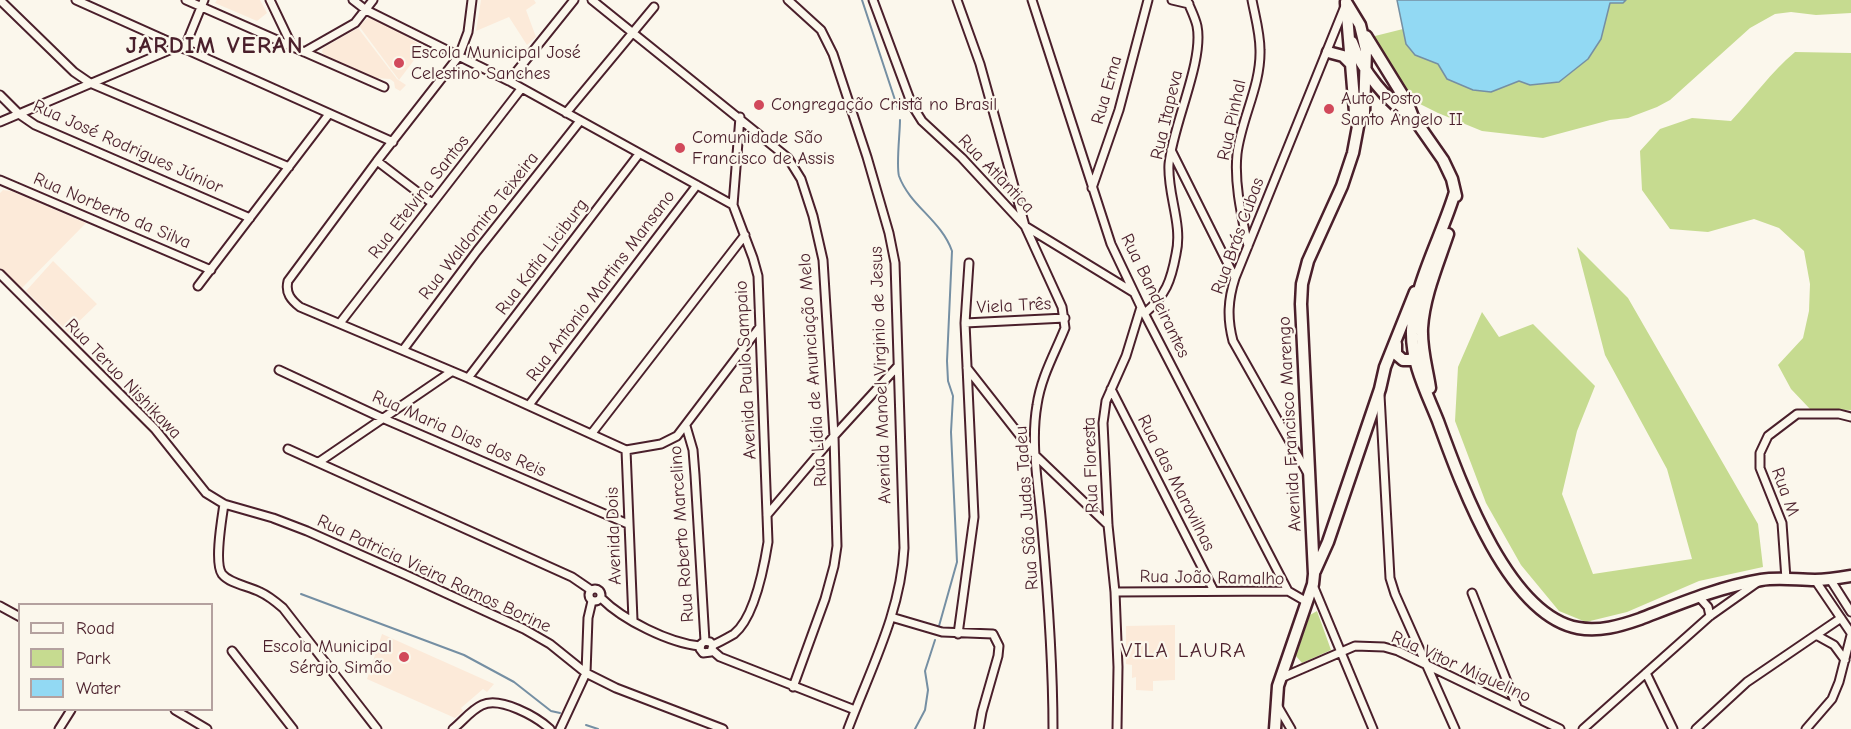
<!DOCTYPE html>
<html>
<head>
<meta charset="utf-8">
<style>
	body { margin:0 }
	#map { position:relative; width:1851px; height:729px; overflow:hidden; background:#fbf7ec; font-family:"Comic Neue",sans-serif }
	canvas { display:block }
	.legend { position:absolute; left:18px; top:603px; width:195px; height:108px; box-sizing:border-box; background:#fbf7ec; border:2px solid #b4a19f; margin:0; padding:8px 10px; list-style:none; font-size:18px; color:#4a1f2b }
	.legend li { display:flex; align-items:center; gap:12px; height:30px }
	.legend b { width:30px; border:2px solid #b4a19f }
</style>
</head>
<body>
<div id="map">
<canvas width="1851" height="729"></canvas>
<ul class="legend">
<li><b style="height:8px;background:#fbf7ec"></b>Road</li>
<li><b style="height:16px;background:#c6db90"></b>Park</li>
<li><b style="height:16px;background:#92d9f3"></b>Water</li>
</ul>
</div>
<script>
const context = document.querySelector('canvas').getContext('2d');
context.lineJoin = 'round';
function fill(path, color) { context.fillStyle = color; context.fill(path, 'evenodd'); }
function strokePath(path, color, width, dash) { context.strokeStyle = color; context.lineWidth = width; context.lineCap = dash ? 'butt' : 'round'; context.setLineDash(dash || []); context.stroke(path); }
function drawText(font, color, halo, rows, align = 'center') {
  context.font = font + ' "Comic Neue",sans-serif'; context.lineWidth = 4.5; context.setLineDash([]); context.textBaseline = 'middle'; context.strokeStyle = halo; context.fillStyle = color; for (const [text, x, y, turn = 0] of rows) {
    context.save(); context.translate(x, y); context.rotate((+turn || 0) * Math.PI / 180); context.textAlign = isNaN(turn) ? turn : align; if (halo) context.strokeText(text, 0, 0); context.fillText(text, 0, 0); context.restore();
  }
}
fill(new Path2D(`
	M217 0H260L267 13 257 21 215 3Z
	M481 0H534L536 3 526 10 536 37 527 45 509 17 476 31Z
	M371 15 424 47 399 80 359 26Z
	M358 28 397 79 406 85 400 91 395 88 394 82 390 79 375 78 325 56 322 52 323 48Z
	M3 190 11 191 86 223 21 289 0 268V193Z
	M53 261 97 304 68 332 26 291Z
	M1175 625V680L1153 681V691L1136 690V677L1132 678V665L1126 664V626Z
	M382 634 494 684 487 692 483 689 461 708 463 711 455 718 367 679Z`), '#fcead9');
fill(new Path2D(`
	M1626 0H1851V13L1816 15 1791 12 1775 14 1750 28 1670 100 1657 107 1628 118 1610 120 1543 138 1482 131 1438 113 1412 100 1395 77 1371 37 1403 29 1406 44 1415 55 1438 64 1447 79 1491 92 1519 81 1530 85 1559 82 1588 59 1601 39 1610 3H1623Z
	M1795 52 1851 53V410L1810 409 1791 389 1778 365 1803 338 1809 311 1810 284 1804 251 1779 228 1754 219 1708 232 1670 229 1642 190 1640 151 1660 129 1692 118 1731 121C1753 98 1771 72 1795 52Z
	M1577 247 1628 298 1758 524 1763 567 1699 581 1627 612 1586 622 1559 611 1521 565 1486 503 1455 421 1458 367 1482 312 1499 337 1533 324 1595 386 1577 431 1562 494 1593 574 1692 559 1667 469 1605 355Z
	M1317 611 1331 650 1302 663 1296 656 1310 615Z`), '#c6db90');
const water = new Path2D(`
	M1397 0H1626L1623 3H1610L1601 39 1588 59 1559 82 1530 85 1519 81 1491 92 1473 90 1447 79 1438 64 1415 55 1406 44Z`);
fill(water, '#92d9f3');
strokePath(water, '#758fa3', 1.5);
strokePath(new Path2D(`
	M862 0 898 109
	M900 120C900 133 896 165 899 176 910 206 941 220 952 251L947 361 948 381 953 396 951 432 957 562 939 626
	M301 594 464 655 514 682 551 711 560 713
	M586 725 598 729
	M915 729 925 710 928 690 925 671 935 640`), '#758fa3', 2);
const minor = new Path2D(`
	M0 0 74 72 90 83 289 167
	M76 0 393 142
	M186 0 384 87
	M270 0 292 46
	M353 0 366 10 509 81 733 205 753 258 758 276 768 542C764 567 755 617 734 634 727 638 720 642 713 645L711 652 703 653 700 649 701 644 705 641 710 642 713 645
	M472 0 468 32 459 56 377 161 288 281C285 293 291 300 300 307L468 378 626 450 661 444 677 436 759 328
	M592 0 788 158 801 179 813 216 823 260 834 436 837 546 834 566 825 599 793 687
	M788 0 821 30 833 54 867 157 889 233 895 263 904 548C901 612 870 670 848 729
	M873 0 912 105 922 121 962 158 1025 226 1133 292
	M957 0 980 64 1025 226 1062 307 1065 328C1055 353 1041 377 1037 405 1030 445 1039 488 1042 528 1048 595 1053 662 1053 729
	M1032 0 1111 244 1141 307 1288 591
	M1172 0 1189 4
	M184 49 204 0
	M304 52 355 23 373 0
	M509 81 574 0
	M0 95 19 114 35 125 250 218
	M566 113 654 7
	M0 122 179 46
	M1171 150 1235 278
	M377 161 432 203
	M0 180 211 270
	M1092 188 1119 110 1148 0
	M733 205 740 117
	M1248 246C1242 217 1234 184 1237 154 1241 119 1261 86 1260 50 1260 33 1255 16 1252 0
	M0 274 155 429 206 493 224 504 273 518 307 531 406 575 524 629 550 644 586 673 616 688 723 729
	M198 286 329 114
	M1145 313C1166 295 1171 281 1176 254 1183 224 1167 194 1169 164 1173 124 1204 61 1197 26 1195 17 1190 8 1187 0
	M340 323 521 89
	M965 323 1065 318
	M403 350 477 251 580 121
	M967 368 1036 456 1108 525
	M279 370 382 418 628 524
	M468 378 639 154
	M1111 389 1214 591
	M1380 395 1390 578 1395 594 1455 729
	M529 405 697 185
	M686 426 693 450 695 475 705 641
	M592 433 745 235
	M288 449 572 577 591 590
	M626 450 633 620
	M319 462 451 372
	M1307 472 1233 341C1227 318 1228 300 1235 278L1345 6
	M224 504C222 518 214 563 222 574 230 584 249 586 260 592 269 596 276 602 283 608L377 729
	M767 515 834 436 897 367
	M1786 579 1782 523 1760 468V453L1768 436 1797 414H1839L1851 417
	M1830 579 1851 612
	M1815 580 1851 633
	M1313 585 1373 729
	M589 595a6 6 0 1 1 12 0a6 6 0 1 1-12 0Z
	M1115 592 1288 591 1307 602
	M1472 593 1517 707
	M1699 597 1708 607 1710 616
	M601 598C623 620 669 643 700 646
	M0 606 20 617
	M891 617 942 632 993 634 999 646 998 656 982 712 979 729
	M958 634 974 517 965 323 969 263
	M1816 635 1834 645 1845 660
	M712 650 720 657 855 710
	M232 651 293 729
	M1646 673 1673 729
	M1281 678 1355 646 1384 647 1398 651 1560 729
	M1277 705 1291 729
	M175 710 207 729
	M59 729 71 710
	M453 729C463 721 471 710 482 705 500 696 537 717 550 729
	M560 729 586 673 588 618 592 601
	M1117 729 1118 667 1115 592 1108 525 1103 423 1106 401 1126 356 1141 307
	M1583 729 1710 616 1758 582
	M1696 729 1747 682 1841 618
	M1806 729 1832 699 1839 682 1851 635`);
const secondary = new Path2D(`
	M1346 3 1355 112 1359 121
	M1366 36 1408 104 1413 117 1443 160 1452 179 1456 196
	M1352 42C1361 69 1388 104 1413 117
	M1328 52 1343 56 1351 64
	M1455 192C1442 236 1414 284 1412 330 1411 363 1426 391 1438 421 1460 481 1507 615 1578 628 1599 632 1620 626 1640 619 1679 604 1719 587 1761 580 1779 577 1797 580 1815 580 1827 580 1839 578 1851 576
	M1396 344V354L1403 360H1410L1419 353
	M1430 388C1427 368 1421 349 1422 328 1424 296 1438 264 1448 234
	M1315 571 1328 542 1380 389 1385 367 1415 292
	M1275 729 1278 686 1313 584 1314 574 1301 304 1302 284 1308 261 1342 186 1353 153 1359 121 1364 113 1366 50 1360 25 1346 2`);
strokePath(minor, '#4a1f2b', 11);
strokePath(secondary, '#4a1f2b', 15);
strokePath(minor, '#fbf7ec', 7);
strokePath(secondary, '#fbf7ec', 10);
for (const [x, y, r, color] of [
	[399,63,6,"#d1495b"],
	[759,105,6,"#d1495b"],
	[1329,109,6,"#d1495b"],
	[680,148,6,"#d1495b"],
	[404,657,6,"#d1495b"]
]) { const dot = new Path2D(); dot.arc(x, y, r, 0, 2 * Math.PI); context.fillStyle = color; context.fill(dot); strokePath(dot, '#fbf7ec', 2); }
drawText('18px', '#4a1f2b', '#fbf7ec', [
	["Escola Municipal José",411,53],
	["Celestino Sanches",411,74],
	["Auto Posto",1341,99],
	["Santo Ângelo II",1341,120],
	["Congregação Cristã no Brasil",771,105],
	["Comunidade São",692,138],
	["Francisco de Assis",692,159],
	["Escola Municipal",392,647,"right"],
	["Sérgio Simão",392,668,"right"]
], 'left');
drawText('18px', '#4a1f2b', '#fbf7ec', [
	["Rua Ema",1107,90,-74],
	["Rua Itapeva",1167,115,-77],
	["Rua Pinhal",1232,120,-78],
	["Rua José Rodrigues Júnior",128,147,24],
	["Rua Atlantica",996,174,46],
	["Rua Etelvina Santos",419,197,-52],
	["Rua Norberto da Silva",112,211,23],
	["Rua Waldomiro Teixeira",479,226,-52],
	["Rua Brás Cubas",1238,236,-70],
	["Rua Katia Liciburg",542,257,-53],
	["Rua Antonio Martins Mansano",601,286,-53],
	["Rua Bandeirantes",1155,296,64],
	["Viela Três",1014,306,-3],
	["Avenida Paulo Sampaio",746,370,-93],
	["Rua Lídia de Anunciação Melo",813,370,-94],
	["Avenida Manoel Virginio de Jesus",881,375,-92],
	["Rua Teruo Nishikawa",123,379,46],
	["Avenida Francisco Marengo",1290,424,-93],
	["Rua Maria Dias dos Reis",459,434,24],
	["Rua Floresta",1091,465,-92],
	["Rua das Maravilhas",1176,483,63],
	["Rua M",1785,492,70],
	["Rua São Judas Tadeu",1027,508,-94],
	["Rua Roberto Marcelino",682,534,-94],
	["Avenida Dois",614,536,-92],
	["Rua Patricia Vieira Ramos Borine",434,574,25],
	["Rua João Ramalho",1212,578,1],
	["Rua Vitor Miguelino",1461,667,24]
]);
context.letterSpacing = '1.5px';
drawText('21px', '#4a1f2b', '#fbf7ec', [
	["VILA LAURA",1184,651]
]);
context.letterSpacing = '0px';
context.letterSpacing = '1.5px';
drawText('bold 24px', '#4a1f2b', '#fbf7ec', [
	["JARDIM VERAN",215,46]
]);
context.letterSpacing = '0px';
</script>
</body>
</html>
